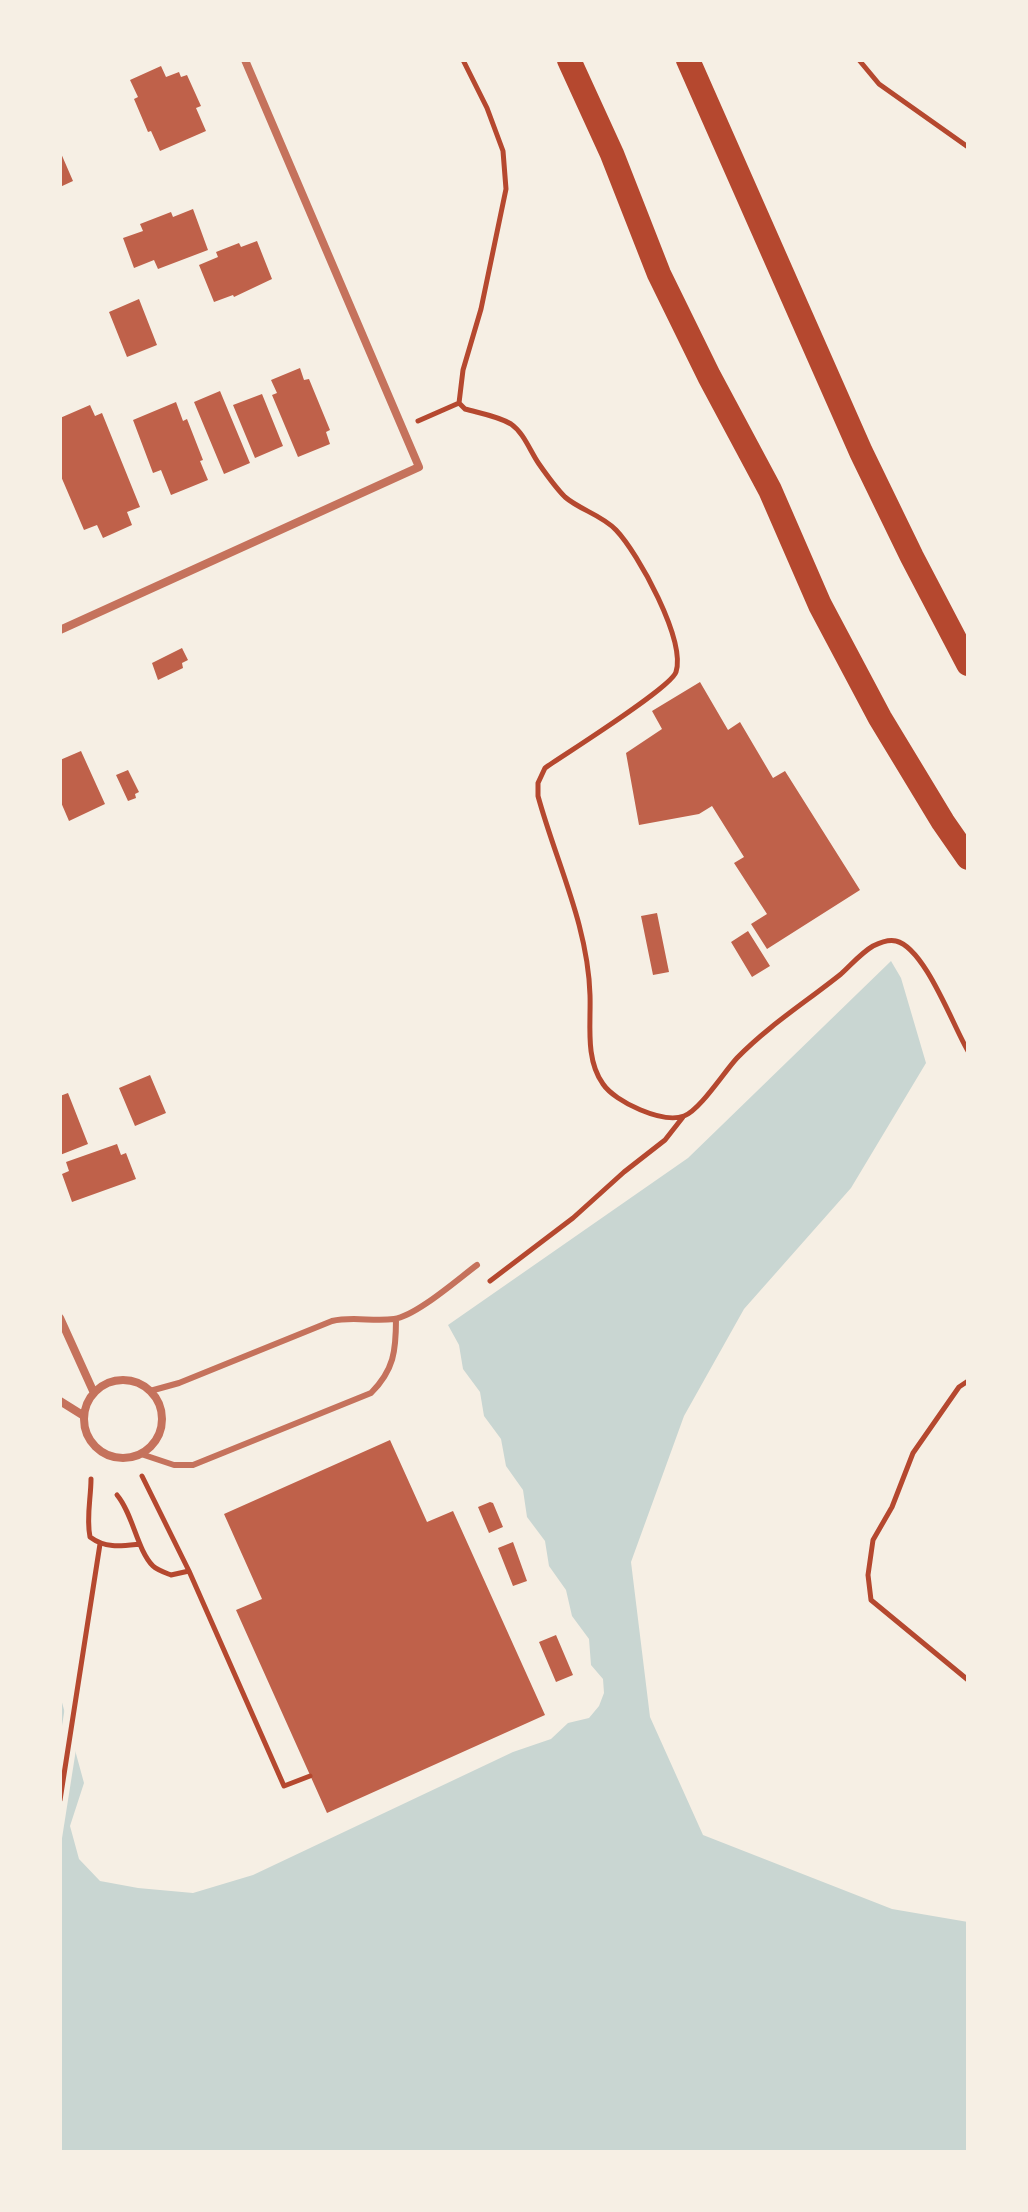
<!DOCTYPE html>
<html>
<head>
<meta charset="utf-8">
<style>
	body { margin:0 }
	#map { position:relative; width:1028px; height:2212px; overflow:hidden; background:#f6efe4; font-family:Georgia,serif }
	canvas { display:block }
	.frame { position:absolute; inset:0; border:62px solid #f6efe4; pointer-events:none }
</style>
</head>
<body>
<div id="map">
<canvas width="1028" height="2212"></canvas>
<div class="frame"></div>
</div>
<script>
const context = document.querySelector('canvas').getContext('2d');
context.lineJoin = 'round';
function fill(path, color) { context.fillStyle = color; context.fill(path, 'evenodd'); }
function strokePath(path, color, width, dash) { context.strokeStyle = color; context.lineWidth = width; context.lineCap = dash ? 'butt' : 'round'; context.setLineDash(dash || []); context.stroke(path); }
fill(new Path2D(`
	M891 961 901 978 926 1063 851 1188 744 1309 684 1416 631 1562 650 1717 703 1835 892 1909 968 1922V2152H60V1695L84 1783 70 1826 79 1859 100 1881 138 1888 193 1893 253 1875 513 1752 551 1739 568 1723 589 1718 599 1706 604 1693 603 1679 591 1665 589 1639 572 1616 566 1590 549 1566 545 1541 527 1517 523 1490 506 1466 501 1439 484 1416 480 1392 463 1369 459 1345 448 1325 688 1158Z`), '#c9d6d2');
fill(new Path2D(`
	M66 1701 77 1743 60 1851V1738Z`), '#f6efe4');
fill(new Path2D(`
	M161 66 166 77 179 72 181 77 187 75 201 106 196 108 206 131 160 151 151 131 148 132 134 99 138 97 130 80Z
	M60 151 73 181 60 187Z
	M193 209 208 250 158 269 154 260 134 268 123 238 143 231 140 224 171 212 173 217Z
	M257 241 272 279 234 297 233 295 214 302 199 265 218 257 216 252 239 243 241 247Z
	M139 299 157 345 127 357 109 312Z
	M300 368 304 380 309 379 330 430 326 432 330 444 298 457 272 395 277 393 271 380Z
	M220 391 250 463 224 474 194 402Z
	M262 394 283 446 255 458 233 405Z
	M176 402 183 421 187 419 203 460 200 461 208 480 171 495 161 470 153 473 133 420Z
	M90 405 95 416 102 413 140 507 127 512 132 525 103 538 97 525 84 530 60 474V418Z
	M182 648 188 660 182 663 183 668 158 680 152 663Z
	M700 682 728 730 740 722 773 778 785 771 860 890 767 949 751 924 767 914 734 863 744 857 712 806 699 814 639 825 626 753 662 729 652 711Z
	M81 751 105 804 69 821 60 800V760Z
	M128 770 139 792 135 794 136 798 128 801 116 775Z
	M657 913 669 972 653 975 641 916Z
	M748 931 770 966 752 977 731 942Z
	M150 1075 166 1113 135 1126 119 1088Z
	M68 1093 88 1144 60 1155V1096Z
	M117 1144 121 1155 126 1153 136 1179 72 1202 62 1174 69 1171 66 1162Z
	M390 1440 427 1522 453 1511 545 1715 327 1813 236 1610 262 1599 224 1514Z
	M490 1502 493 1503 503 1527 489 1533 478 1507Z
	M513 1542 527 1581 513 1586 498 1548Z
	M556 1635 573 1675 556 1682 539 1642Z`), '#bf614a');
strokePath(new Path2D(`
	M463 60 487 108 503 151 506 189 481 309 463 370 459 403 465 409C479 413 498 416 511 424 524 433 530 451 539 464 546 474 556 488 565 497 580 510 602 515 616 530 638 553 686 640 676 672 671 688 565 754 545 768L538 783V796C556 862 588 925 590 995 591 1024 585 1059 603 1084 615 1102 663 1124 684 1116 700 1110 724 1072 737 1058 768 1026 806 1002 841 974 851 965 861 953 873 946 879 943 889 939 896 941 925 948 953 1026 968 1051
	M859 60 879 84 968 147
	M418 421 459 403
	M490 1281 573 1218 624 1172 665 1140 683 1117
	M968 1381 959 1387 913 1453 892 1507 873 1540 868 1575 871 1600 968 1680
	M142 1476 189 1571
	M91 1479C91 1498 86 1518 90 1537 106 1549 122 1546 140 1544
	M117 1495C133 1514 137 1550 153 1566 157 1570 166 1573 171 1575L189 1571 284 1786 310 1776
	M60 1800 100 1544`), '#b5482f', 5);
strokePath(new Path2D(`
	M150 1391 179 1383 332 1321C353 1316 373 1322 394 1319 416 1316 458 1279 477 1265
	M141 1454 174 1465H193L371 1393C394 1370 396 1351 396 1319`), '#c5725c', 6);
strokePath(new Path2D(`
	M60 630 419 467 245 60
	M60 1318 94 1393
	M84 1419a39 39 0 1 1 78 0a39 39 0 1 1-78 0Z
	M60 1401 84 1416`), '#c5725c', 8);
strokePath(new Path2D(`
	M569 60 612 154 659 274 709 376 770 490 820 605 880 718 943 822 968 858
	M688 60 861 452 912 557 968 664`), '#b5482f', 24);
</script>
</body>
</html>
